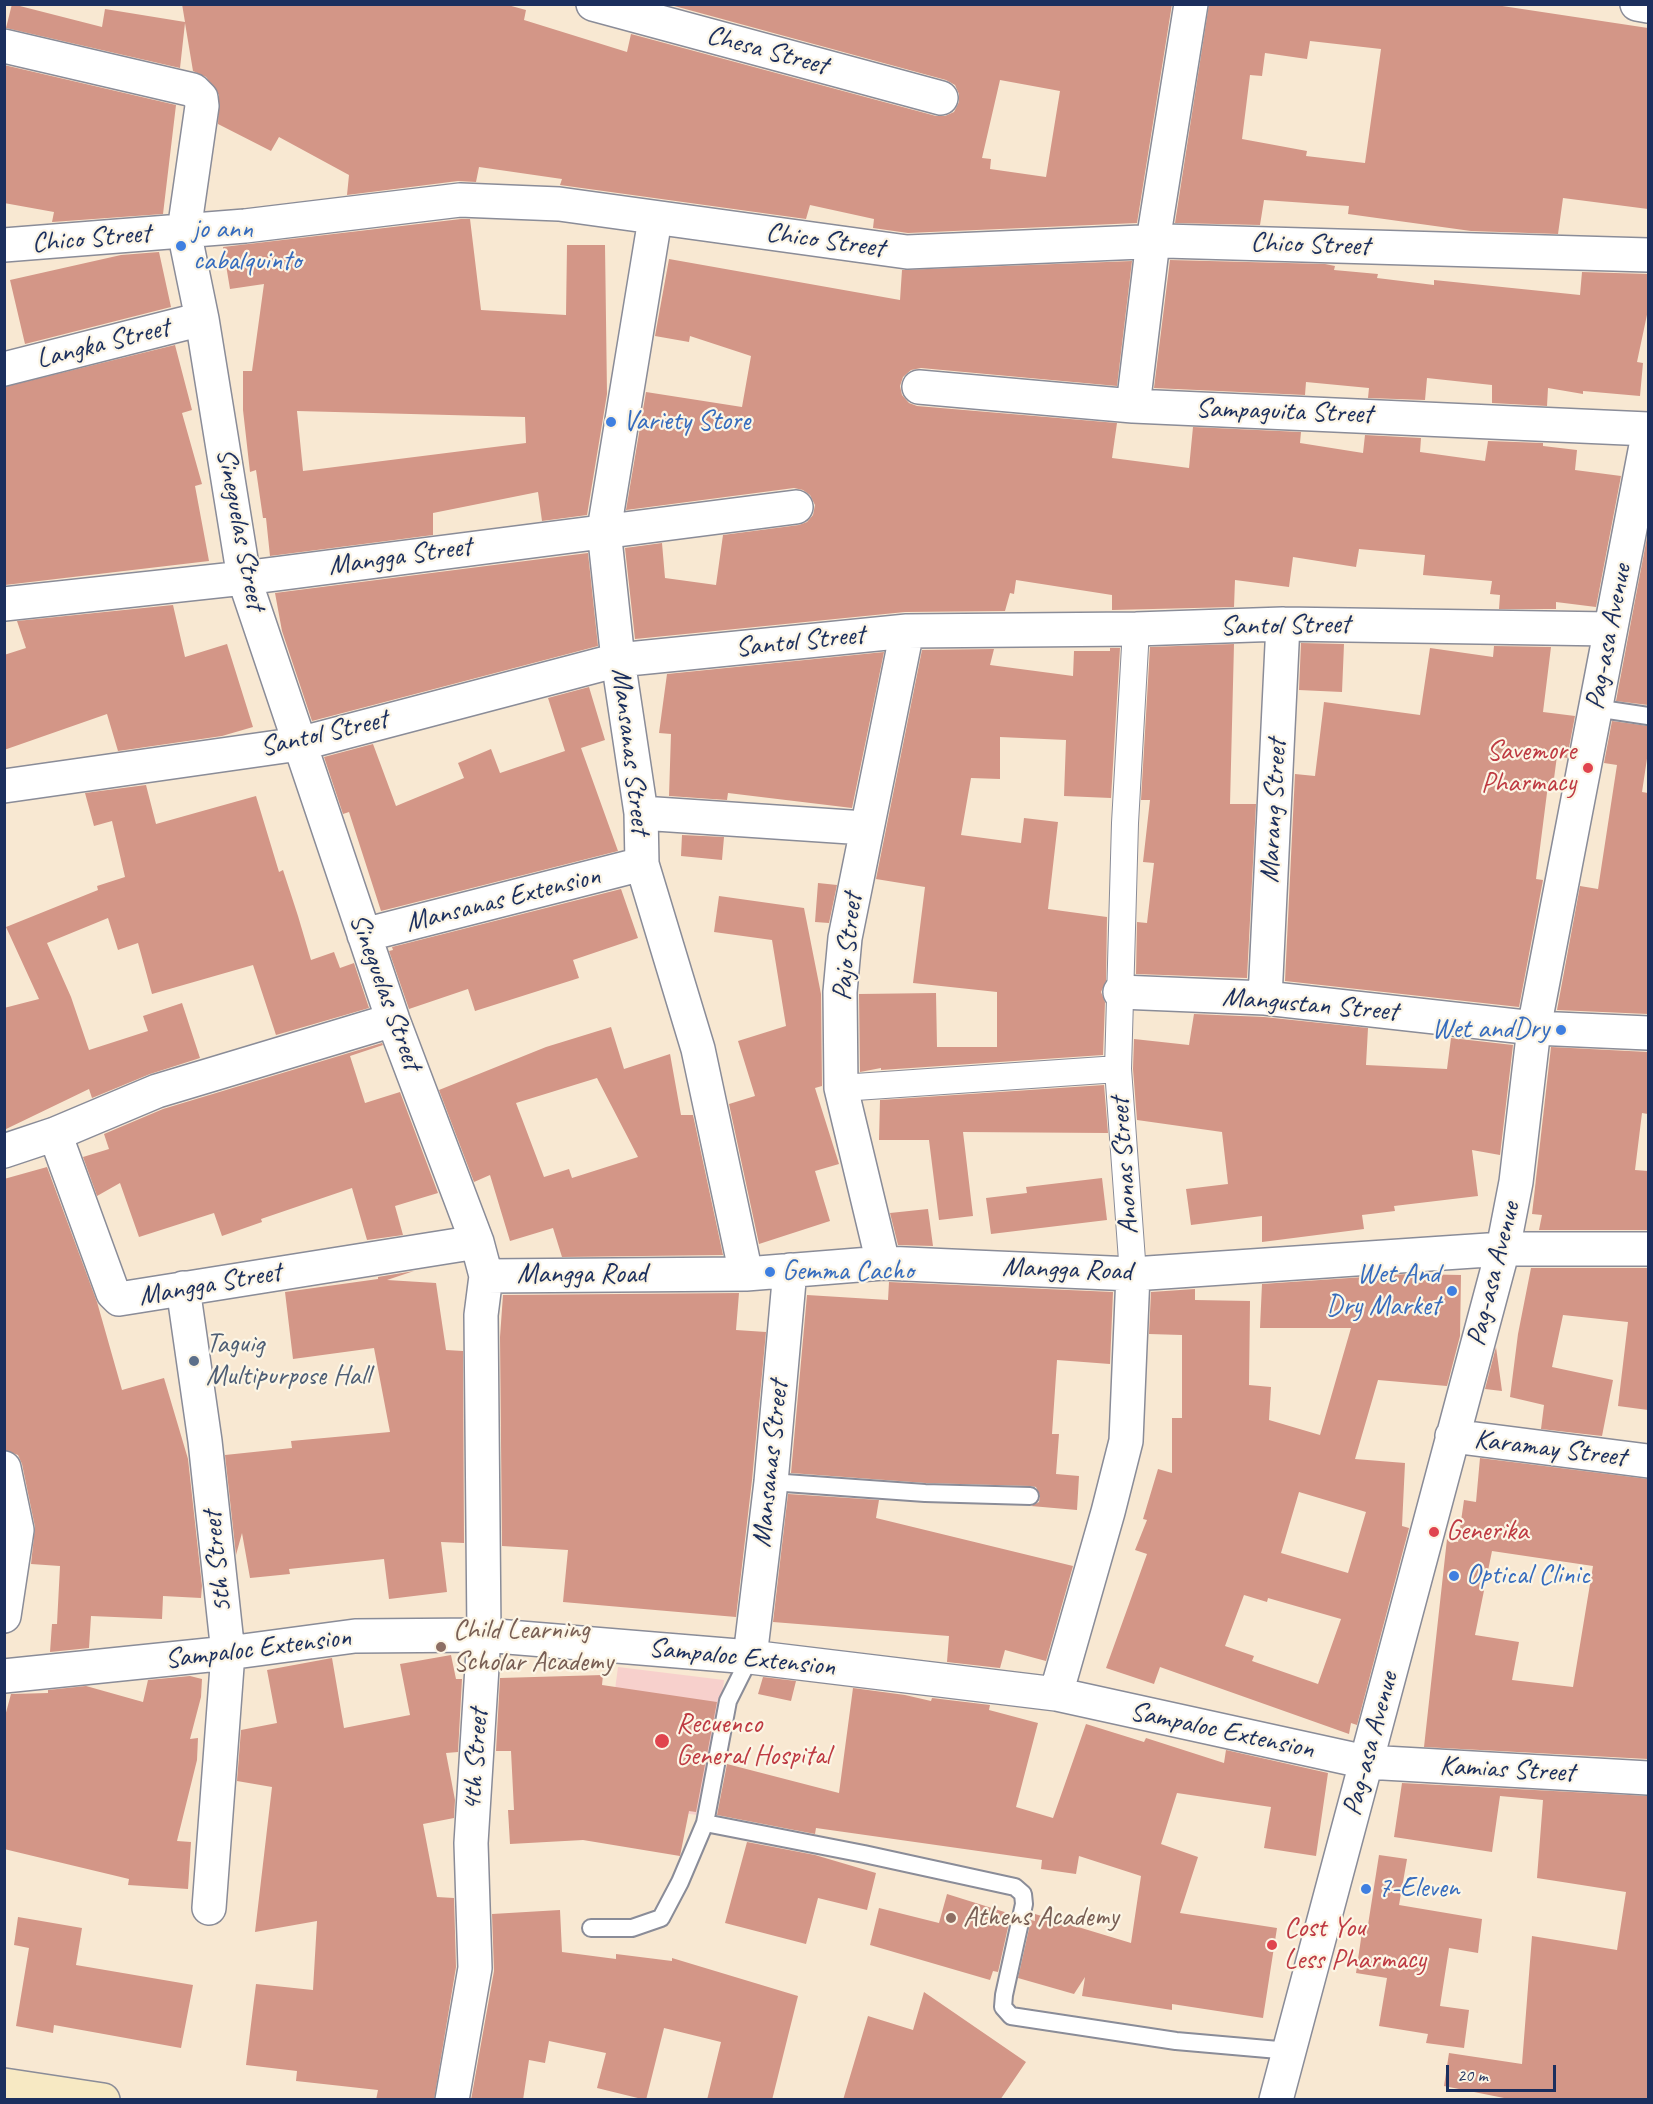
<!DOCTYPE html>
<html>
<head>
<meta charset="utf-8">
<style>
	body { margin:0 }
	#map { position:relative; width:1653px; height:2104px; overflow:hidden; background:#f8e8d2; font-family:Caveat,sans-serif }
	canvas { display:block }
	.frame { position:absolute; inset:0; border:6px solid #1b2f5e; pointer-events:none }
	.scale { position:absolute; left:1446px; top:2065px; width:110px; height:27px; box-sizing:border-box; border:3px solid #1b2f5e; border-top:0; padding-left:8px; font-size:18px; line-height:21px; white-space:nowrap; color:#1b2f5e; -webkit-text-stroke:4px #fcf5e5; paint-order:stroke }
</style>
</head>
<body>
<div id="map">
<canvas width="1653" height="2104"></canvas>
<div class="frame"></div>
<div class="scale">20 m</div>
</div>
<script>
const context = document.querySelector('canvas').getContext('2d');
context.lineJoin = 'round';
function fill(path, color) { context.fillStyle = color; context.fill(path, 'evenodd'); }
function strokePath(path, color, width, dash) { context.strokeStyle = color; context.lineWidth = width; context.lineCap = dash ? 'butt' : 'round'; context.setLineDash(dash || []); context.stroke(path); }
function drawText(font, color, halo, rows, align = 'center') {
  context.font = font + ' Caveat,sans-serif'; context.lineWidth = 4.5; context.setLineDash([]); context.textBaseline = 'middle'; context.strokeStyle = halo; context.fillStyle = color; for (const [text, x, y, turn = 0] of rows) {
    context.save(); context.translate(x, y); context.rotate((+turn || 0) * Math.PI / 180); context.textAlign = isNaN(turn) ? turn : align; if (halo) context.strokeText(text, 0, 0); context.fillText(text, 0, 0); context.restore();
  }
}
fill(new Path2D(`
	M618 1667 724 1680 706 1816 600 1803Z`), '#f7d0cc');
fill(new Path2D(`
	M12 4 102 27 105 9 185 22 182 4H504L526 10 524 20 627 52 631 34 936 116H945L954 112 959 102V94L955 85 946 80 667 4H1172L1137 223 908 233 873 228 874 219 810 205 806 219 560 185 562 179 479 167 476 182 458 181 347 195 349 175 279 137 271 151 218 124 219 95 206 77 193 71 185 23 180 68 6 28ZM1000 80 1060 91 1046 177 990 169 991 159 982 158Z
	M1209 4H1489L1648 28V209L1563 198 1558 234 1471 231 1348 214 1349 206 1264 200 1260 225 1175 223ZM1310 41 1381 49 1365 163 1306 156 1307 151 1242 139 1250 75 1262 76 1265 53 1307 59Z
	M4 65 176 105 163 214 52 222 54 212 4 203Z
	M461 219H470L481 310 566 315 567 245H605L607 394 587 515 542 521 538 492 433 513V535L270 556 266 518H263L256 470 250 472 243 410V371H252L264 284 230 289 223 247ZM297 411 525 417 526 443 303 471Z
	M159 252 171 307 25 344 10 280 121 255Z
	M669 259 900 300 902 270 1132 261 1117 386 921 368 911 370 903 377 900 386 902 395 909 403 917 406 1117 423 1112 458 1189 468 1193 427 1301 432 1300 443 1363 453 1365 435 1421 438 1420 452 1485 461 1488 441 1543 443V446L1577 450 1575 470 1621 476 1596 607 1556 602V609H1499L1500 595 1490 594 1492 581 1423 575 1425 555 1359 549 1356 567 1293 557 1289 587 1235 580 1234 607 1112 610V595L1016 580 1014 594 1010 593 1005 611 905 612 635 639 625 548 662 543 665 578 716 585 723 535 799 525 807 522 813 515 815 505 810 495 803 490 794 488 626 510 646 392 742 407 751 356 690 336 689 342 655 336Z
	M1170 260 1325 264 1335 266 1334 270 1378 274 1377 278 1434 285V280L1580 295 1582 272 1648 274V310L1637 362 1643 363 1640 396 1583 391V394L1548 388 1547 406 1492 403V385L1427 378 1425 400 1368 398 1369 388 1306 382 1305 395 1154 388Z
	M175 345 192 410 182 413 202 484 195 486 209 561 5 585 4 387Z
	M1648 532V705L1616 701Z
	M588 553 598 646 312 721 282 631 275 593Z
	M173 605 185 657 227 644 253 727 222 736 118 751 107 714 4 750V655L26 648 17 621Z
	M1301 643 1344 644 1342 692 1299 690Z
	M1234 644 1230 804H1256L1247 978 1136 974 1137 922 1147 923 1154 863 1143 862 1150 800H1141L1150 647Z
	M1494 646 1551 647 1543 712 1575 716 1567 758 1557 756 1553 786 1548 785 1536 879 1543 880 1519 1007 1285 981 1295 774 1315 776 1324 702 1420 715 1430 648 1493 657Z
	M1110 648H1120L1111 798 1064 796 1066 740 1000 737V779L971 778 961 835 1021 843 1024 818 1058 822 1048 909 1107 917 1106 981 1101 992 1105 1002 1103 1055 881 1070V1068L860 1072 859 994 936 993 937 1047H997V992L913 983 925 887 876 879 922 650 994 649 990 665 1073 676 1074 651H1110Z
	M884 652 852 808 728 793 727 800 669 796 671 734 659 733 667 674Z
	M589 687 605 740 581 748 618 851 381 911 349 812 343 814 324 757 373 744 396 806 464 778 458 763 491 749 500 773 565 751 548 698Z
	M1612 721 1648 726V752L1642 792 1648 793V1014L1557 1010 1580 886 1598 889 1617 765 1604 763Z
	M146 785 156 824 256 796 279 872 283 870 298 916 311 960 334 952 340 968 354 963 369 1008 276 1035 253 965 152 994 138 943 118 950 108 918 47 943 71 997 89 1050 148 1031 143 1016 182 1003 200 1058 150 1074 92 1098 89 1089 4 1130V1008L39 999 6 927 98 890 97 886 125 877 112 821 94 826 85 793Z
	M682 835 724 837 722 860 681 856Z
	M818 883 837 885 829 923 815 922Z
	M621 889 638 938 573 960 579 978 475 1011 468 989 409 1009 389 951 393 950 392 947Z
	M719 896 804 908 821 994 822 1086 815 1088 839 1164 815 1171 830 1221 759 1244 729 1104 755 1096 738 1041 786 1026 772 940 714 932Z
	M1194 1014 1264 1017 1368 1028 1366 1065 1447 1069 1451 1038 1513 1045 1500 1155 1472 1150 1478 1196 1394 1206 1395 1211 1362 1215 1364 1229 1262 1242V1216L1191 1225 1186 1189 1228 1184 1222 1132 1137 1120 1133 1069 1134 1039 1189 1045Z
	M611 1027 624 1069 670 1054 681 1115H693L723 1255 562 1257 553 1228 510 1241 490 1175 474 1182 439 1090 546 1047ZM597 1078 638 1157 572 1178 569 1169 544 1177 516 1103Z
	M382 1043 383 1045 350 1056 365 1103 400 1092 438 1193 395 1206 403 1235 367 1240 352 1188 261 1219 262 1222 222 1236 214 1213 139 1237 120 1183 97 1196 83 1157 109 1149 104 1134 163 1109Z
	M1551 1047 1648 1052V1114L1642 1113 1635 1170 1648 1171V1230H1539L1542 1215 1532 1214Z
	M1104 1085 1108 1133 963 1132 973 1216 939 1220 929 1140H879L880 1100Z
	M47 1167 97 1302 122 1390 164 1378 188 1459 202 1586 201 1598 163 1596 162 1619 91 1616 89 1648 50 1652 52 1624H57L60 1566 31 1564 35 1527 22 1464 18 1455 4 1450V1179Z
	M1102 1178 1107 1220 991 1234 986 1198 1027 1193 1026 1187Z
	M928 1209 933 1246 898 1245 890 1213Z
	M1531 1268H1648V1410L1618 1406 1628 1322 1563 1315 1552 1367 1613 1380 1602 1436 1541 1429 1544 1405 1510 1397 1518 1334Z
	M414 1271 387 1280 436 1283 446 1350 463 1351 464 1543 441 1542 447 1592 389 1599 384 1559 289 1569 290 1574 250 1578 242 1533 236 1555 225 1455 292 1448 291 1441 390 1432 374 1348 293 1359 285 1292 378 1279V1277Z
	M1408 1274 1461 1275 1460 1336 1447 1386 1378 1380 1355 1459 1405 1463 1402 1526 1409 1528 1357 1725 1351 1723 1349 1734 1160 1667 1154 1684 1106 1668 1147 1554 1135 1550 1147 1520 1143 1519 1158 1469 1172 1473V1418H1182V1335L1149 1334 1151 1292 1195 1289V1300L1250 1301 1249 1385 1271 1387 1269 1420 1320 1435 1351 1328H1260L1262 1284ZM1299 1492 1366 1512 1348 1573 1281 1553ZM1244 1595 1267 1602 1268 1598 1341 1619 1318 1684 1252 1661 1254 1656 1225 1646Z
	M889 1282 1113 1292 1110 1364 1057 1360 1052 1434H1059L1056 1474 1079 1476 1077 1510 1031 1506 1039 1502 1040 1496 1036 1487 1030 1486 926 1483 791 1473 807 1295 888 1300Z
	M739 1293 736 1330 766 1332 752 1480 736 1617 563 1602 568 1550 502 1546 500 1337 503 1295Z
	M1496 1347 1502 1391 1485 1389Z
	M1480 1458 1648 1479V1759L1424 1747 1447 1539 1458 1542 1464 1500 1476 1502ZM1492 1551 1593 1566 1573 1687 1512 1680 1519 1642 1475 1635Z
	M788 1494 879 1500 876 1518 1073 1566 1046 1661 1005 1650 1000 1668 947 1662 949 1636 773 1622Z
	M451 1655 456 1679H462L458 1752 446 1753 455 1800 454 1818 423 1824 437 1897 454 1898 456 1967 434 2100H376L378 2090 296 2081 297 2071 246 2065 256 1984 313 1990 317 1921 255 1932 272 1787 237 1781 241 1730 277 1723 267 1670 332 1658 344 1728 410 1715 400 1664Z
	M603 1675 602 1685 717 1702 696 1812 689 1811 680 1856 583 1840 510 1844 508 1810H514L511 1751H496L500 1678Z
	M190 1676 202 1679 201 1697 190 1739 198 1738 197 1760 177 1841 191 1842 188 1889 128 1885 129 1879 4 1849V1720L11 1694 48 1693V1690L86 1686 143 1702 148 1680Z
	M763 1677 796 1681 791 1701 758 1694Z
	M853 1688 905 1695 931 1701 932 1698 990 1705 989 1710 1038 1723 1016 1807 1053 1818 1086 1724 1144 1742 1146 1738 1224 1763 1226 1750 1328 1773 1316 1856 1264 1848 1271 1807 1177 1793 1161 1844 1198 1857 1180 1913 1277 1928 1263 2018 1172 2004V2010L1082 1996 1085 1977 1074 1994 1018 1978 1031 1920 1035 1921V1914L1131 1943 1141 1876 1079 1856 1076 1874 1041 1869 1042 1860 816 1828 815 1834 717 1815 727 1764 839 1793Z
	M1402 1783 1648 1796V2100L1509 2099 1444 2086 1449 2053 1522 2064 1532 1936 1617 1950 1626 1892 1537 1878 1543 1800 1500 1796 1492 1852 1394 1837Z
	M747 1842 815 1855 876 1873 867 1910 818 1898 806 1944 725 1923Z
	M1379 1855 1407 1859 1399 1905 1482 1919 1478 1953 1449 1948 1440 2006 1469 2010 1464 2048 1426 2043 1428 2034 1379 2026 1387 1978 1356 1973 1363 1925H1368Z
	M947 1894 1011 1914 998 1972 993 1971 990 1980 870 1945 879 1908 939 1923Z
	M560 1910 562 1952 616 1959V1954L672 1961V1958L798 1996 772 2100H707L721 2042 664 2028 646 2100 597 2088 606 2053 549 2041 545 2063 529 2060 523 2100H471L494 1971 492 1914Z
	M18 1917 82 1928 76 1965 193 1985 181 2048 54 2025 53 2033 16 2026 29 1948 14 1945Z
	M924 1992 1026 2062 1000 2100H843L868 2016 913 2030Z`), '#d39687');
const service = new Path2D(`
	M1595 708 1648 716
	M771 1482 925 1493 1030 1496
	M750 1657 728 1701 705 1823 864 1854 1015 1887 1023 1894 1024 1904 1004 1995 1003 2007 1011 2016 1176 2041 1290 2051
	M591 1928H632L661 1918 680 1882 705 1823`);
const pedestrian = new Path2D(`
	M841 1088 1118 1069
	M1133 1274 1118 1069 1125 823 1136 629`);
const minor = new Path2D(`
	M593 4 941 98
	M1637 4 1648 6
	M4 46 193 90 201 98 202 106 184 231 202 319 244 578 393 1020 477 1242 486 1276 481 1315 484 1635 471 1843 475 1968 452 2100
	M655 219 604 530 618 660 641 813 642 864 698 1049 746 1274
	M4 245 245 226 460 200 559 204 907 252 1165 241 1648 255
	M4 369 202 319
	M919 387 1133 406 1648 429
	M1133 406 1153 241 1191 4
	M4 604 244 578 796 507
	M4 786 299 744 618 660 907 631 1136 629 1283 624 1610 629
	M641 813 865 828
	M364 935 642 864
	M1120 992 1265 998 1534 1028 1648 1033
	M1265 998 1283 624
	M55 1134 113 1293 119 1299 477 1242
	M4 1151 55 1134 157 1091 393 1020
	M883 1263 841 1088 840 992 845 938 907 631
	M486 1276 746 1274 883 1263 1133 1274 1503 1249H1648
	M183 1288 205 1441 228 1653 209 1908
	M1452 1436 1648 1461
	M4 1468 17 1530 4 1616
	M750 1657 771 1482 790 1270
	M4 1676 228 1653 355 1636 484 1635 750 1657 1056 1694 1366 1762 1648 1778
	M1056 1694 1108 1512 1126 1441 1133 1274
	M1276 2100 1503 1249 1516 1182 1534 1028 1648 435`);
const secondary = new Path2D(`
	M4 2085 103 2100`);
strokePath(service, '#8a8c98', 20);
strokePath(pedestrian, '#8a8c98', 28);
strokePath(minor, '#8a8c98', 36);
strokePath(secondary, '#8a8c98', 36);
strokePath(service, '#fff', 16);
strokePath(pedestrian, '#fff', 26);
strokePath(minor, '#fff', 33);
strokePath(secondary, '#f7e9c3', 33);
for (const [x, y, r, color] of [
	[181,246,6,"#3f7fe0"],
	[611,422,6,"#3f7fe0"],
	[1588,768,6,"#e0444e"],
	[1561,1030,6,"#3f7fe0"],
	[770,1272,6,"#3f7fe0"],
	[1452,1291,6,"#3f7fe0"],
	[194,1361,6,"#5c6f8a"],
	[1434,1532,6,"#e0444e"],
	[1454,1576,6,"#3f7fe0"],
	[441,1647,6,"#8d6e63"],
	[662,1741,8,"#e0444e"],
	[1366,1889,6,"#3f7fe0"],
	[951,1918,6,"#8d6e63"],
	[1272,1945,6,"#e0444e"]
]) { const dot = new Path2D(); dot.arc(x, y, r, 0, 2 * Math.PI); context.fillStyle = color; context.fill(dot); strokePath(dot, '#fcf5e5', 2); }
drawText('28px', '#1b2f5e', '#fcf5e5', [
	["Chesa Street",767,51,15],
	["Chico Street",91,239,-5],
	["Chico Street",825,241,8],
	["Chico Street",1310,245,2],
	["Langka Street",103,344,-14],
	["Sampaguita Street",1284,412,2],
	["Sineguelas Street",240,529,79],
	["Mangga Street",400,557,-8],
	["Santol Street",1285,626,-1],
	["Pag-asa Avenue",1609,637,-79],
	["Santol Street",800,642,-6],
	["Santol Street",324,734,-13],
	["Mansanas Street",630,751,83],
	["Marang Street",1274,811,-87],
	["Mansanas Extension",503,900,-14],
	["Pajo Street",848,947,-84],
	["Sineguelas Street",385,992,70],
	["Mangustan Street",1310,1005,5],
	["Anonas Street",1125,1166,-94],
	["Mangga Road",1067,1270,2],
	["Pag-asa Avenue",1494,1274,-76],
	["Mangga Road",582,1275],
	["Mangga Street",210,1285,-10],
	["Karamay Street",1550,1449,7],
	["Mansanas Street",771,1464,-84],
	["5th Street",218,1562,-96],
	["Sampaloc Extension",258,1649,-7],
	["Sampaloc Extension",742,1658,6],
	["Sampaloc Extension",1222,1731,12],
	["Pag-asa Avenue",1371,1744,-75],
	["4th Street",476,1760,-86],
	["Kamias Street",1507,1770,3]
]);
drawText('28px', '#366cbe', '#fcf5e5', [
	["jo ann",193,230],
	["cabalquinto",193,262],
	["Variety Store",623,422],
	["Wet andDry",1549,1030,"right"],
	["Gemma Cacho",782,1272],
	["Wet And",1440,1275,"right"],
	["Dry Market",1440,1307,"right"],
	["Optical Clinic",1466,1576],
	["7-Eleven",1378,1889]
], 'left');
drawText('28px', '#be3a42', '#fcf5e5', [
	["Savemore",1576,752,"right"],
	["Pharmacy",1576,784,"right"],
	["Generika",1446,1532],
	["Recuenco",676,1725],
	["General Hospital",676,1757],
	["Cost You",1284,1929],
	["Less Pharmacy",1284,1961]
], 'left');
drawText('28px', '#4e5e75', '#fcf5e5', [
	["Taguig",206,1345],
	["Multipurpose Hall",206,1377]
], 'left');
drawText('28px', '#785e54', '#fcf5e5', [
	["Child Learning",453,1631],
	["Scholar Academy",453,1663],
	["Athens Academy",963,1918]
], 'left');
</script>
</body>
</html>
